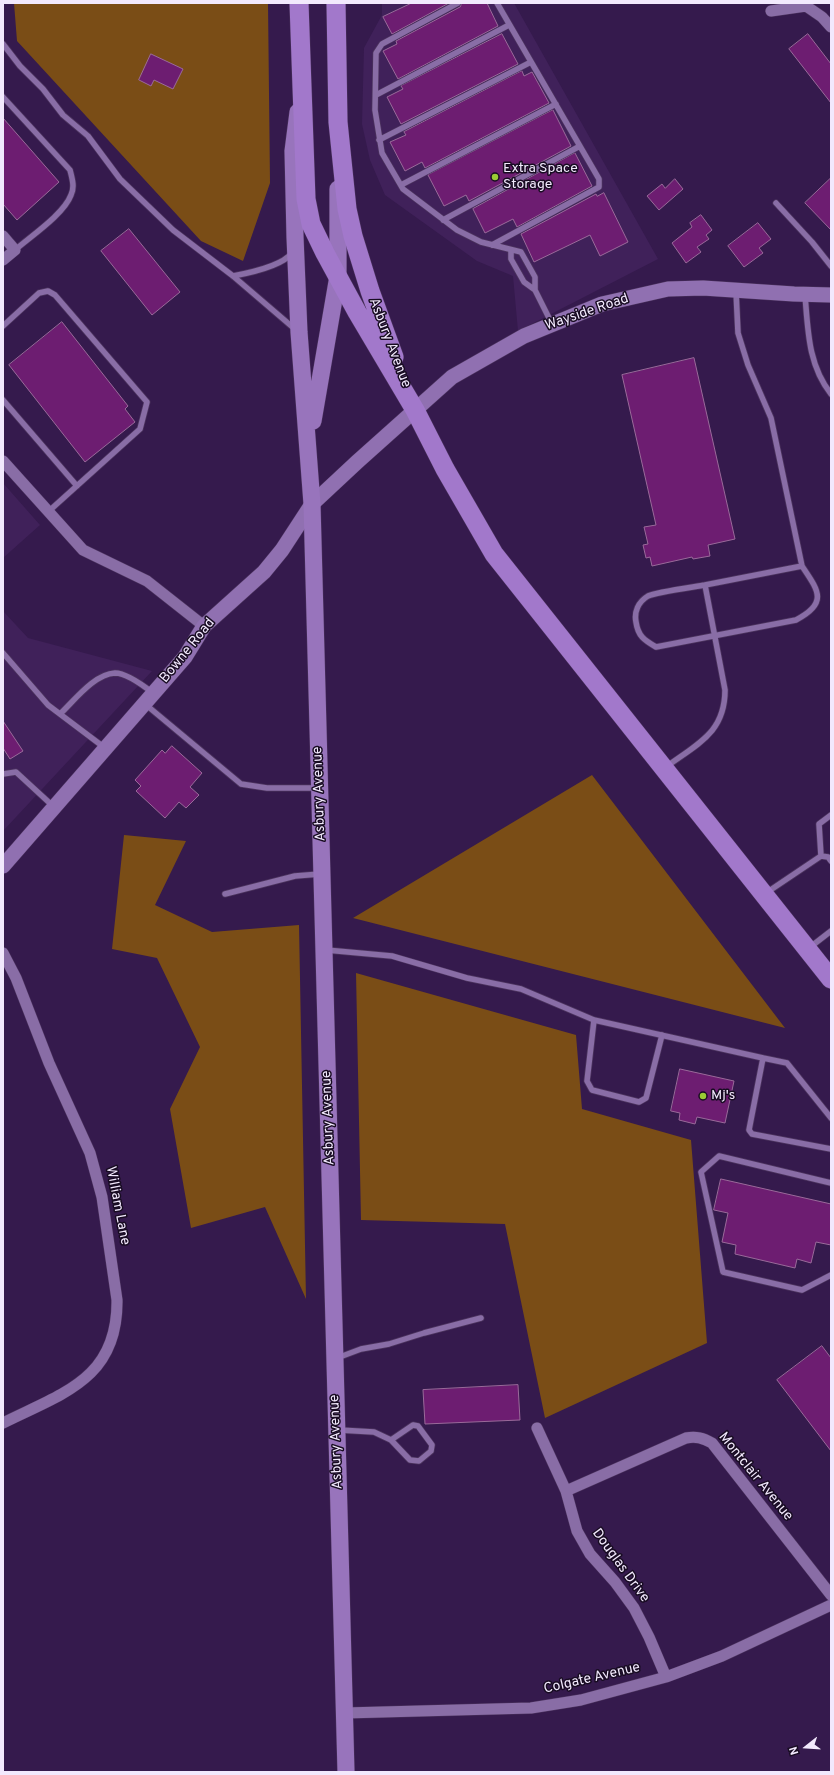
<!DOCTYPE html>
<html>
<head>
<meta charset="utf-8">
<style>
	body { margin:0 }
	#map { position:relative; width:834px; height:1775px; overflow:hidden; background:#351a4d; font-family:Overpass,sans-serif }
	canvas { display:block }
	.frame { position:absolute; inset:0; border:4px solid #f2e9fd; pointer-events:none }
	.north { position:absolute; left:786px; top:1727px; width:40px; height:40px; -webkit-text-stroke:3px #180c22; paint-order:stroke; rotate:253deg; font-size:11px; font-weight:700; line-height:16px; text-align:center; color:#f2e9fd }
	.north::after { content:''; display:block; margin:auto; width:14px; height:18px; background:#f2e9fd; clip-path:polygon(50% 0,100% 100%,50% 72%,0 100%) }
</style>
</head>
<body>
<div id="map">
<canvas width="834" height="1775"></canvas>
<div class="frame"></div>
<div class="north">N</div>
</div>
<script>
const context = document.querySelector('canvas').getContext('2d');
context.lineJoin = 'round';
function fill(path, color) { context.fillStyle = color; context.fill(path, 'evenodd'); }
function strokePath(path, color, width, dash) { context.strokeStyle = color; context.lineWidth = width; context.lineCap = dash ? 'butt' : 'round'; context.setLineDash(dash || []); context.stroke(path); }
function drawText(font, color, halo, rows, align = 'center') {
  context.font = font + ' Overpass,sans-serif'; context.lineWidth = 3; context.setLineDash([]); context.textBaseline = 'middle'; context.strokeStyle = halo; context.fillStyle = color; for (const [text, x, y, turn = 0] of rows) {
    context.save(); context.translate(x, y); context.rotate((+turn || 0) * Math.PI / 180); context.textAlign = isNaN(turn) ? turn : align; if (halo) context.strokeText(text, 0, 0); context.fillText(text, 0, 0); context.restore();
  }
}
fill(new Path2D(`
	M382 3H514L658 259 518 331 513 276 477 261 385 195 370 160 362 124 364 48 382 15Z
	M3 483 40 525 3 558Z
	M3 611 28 638 152 671 3 831Z`), '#40215a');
fill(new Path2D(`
	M14 3H268L270 183 243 261 201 241 17 41Z
	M592 775 785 1028 353 918Z
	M124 835 186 841 155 905 212 932 299 925 306 1299 265 1207 191 1228 170 1109 200 1047 157 958 112 949Z
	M356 973 576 1035 582 1109 691 1140 707 1343 545 1418 505 1224 361 1220Z`), '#7a4d16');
const building = new Path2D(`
	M412 3H449L392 34 383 17Z
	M462 3H487L498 26 398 79 383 51 397 44 396 41 460 7Z
	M502 34 518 64 401 124 387 97 403 89 401 86Z
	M808 34 831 64V103L789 49Z
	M151 54 183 69 173 89 154 80 151 86 139 80Z
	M522 71 524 76 532 72 549 103 425 168 422 162 405 171 390 142 406 135 404 132Z
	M553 110 571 146 469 201 466 195 444 206 428 175Z
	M3 118 59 182 17 220 3 204Z
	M575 153 592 186 517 227 513 219 485 233 473 209Z
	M831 178V230L805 203Z
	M675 179 683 189 659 210 647 196 662 184 665 188Z
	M604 193 628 242 600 256 590 235 534 262 521 234 596 194 597 196Z
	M701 215 712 230 706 235 709 239 697 247 701 252 686 263 672 243 692 227 690 223Z
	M758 223 771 239 759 248 763 253 744 267 728 246Z
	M129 229 180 292 152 315 101 251Z
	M62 322 128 406 125 409 135 422 85 462 9 365Z
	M694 358 735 539 708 545 710 556 693 559 692 557 652 566 650 557 646 558 643 545 648 544 644 527 656 525 622 375Z
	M3 721 23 751 10 759 3 748Z
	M172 746 202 773 190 787 199 795 186 808 179 802 165 818 136 791 141 786 135 780 162 750 165 753Z
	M680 1069 734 1081 725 1123 697 1117 695 1124 679 1120 680 1113 671 1111Z
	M721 1179 831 1204V1245L816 1242 811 1263 797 1259 795 1268 735 1254 736 1245 722 1242 728 1213 714 1210Z
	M822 1346 831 1358V1451L777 1380Z
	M518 1385 520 1420 425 1424 423 1390Z`);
fill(building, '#6d1d71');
strokePath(building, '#9a6a9a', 1);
const lane = new Path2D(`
	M458 3 382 44 376 53 375 110 382 153 403 189 457 230 481 242 521 252 535 277V290
	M3 44 20 66 43 89 63 115 88 136 120 179 173 230 233 276 296 330
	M376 95 509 25
	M3 97 70 170C72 178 75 187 71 195 64 214 31 236 15 250
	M379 140 531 62
	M401 185 556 104
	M776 203 812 242 831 266
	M443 220 580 146
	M492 245 599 187V179L497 3
	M511 250V259L524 282 535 290 552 324
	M233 276C249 273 282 266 292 253
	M805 295C808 330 808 365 831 394
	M3 326 39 293 48 291 55 295 147 402 140 429 49 511
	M3 400 77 486
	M705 585C694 587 656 592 648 596 638 602 634 612 636 622 638 636 644 640 656 647L796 620C829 603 818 590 802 566
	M3 653 48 705 105 748
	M145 704 241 784 267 788H317
	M60 714C74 701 94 674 115 673 127 673 144 686 153 693
	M666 767C697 744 725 733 725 690L705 585 802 566 771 418 748 365 738 333 736 291
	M3 774 16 772 54 807
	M821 856 819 824 831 815
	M766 893 821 856 828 857 831 861
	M225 894 295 876 320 874
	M809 948 831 931
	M326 950 392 956 467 978 521 989 594 1020 763 1058
	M594 1020 587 1081 592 1090 639 1102 646 1098 662 1035
	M831 1118 787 1063 763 1058 749 1130 752 1134 831 1149
	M831 1183 719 1156 701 1172 723 1272 802 1290 831 1275
	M337 1358 361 1349 389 1344 424 1333 481 1318
	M339 1430 374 1432 391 1440 410 1460 419 1461 431 1451 432 1445 418 1426 413 1425 391 1440`);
const street = new Path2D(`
	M771 11 806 6 822 17 831 27
	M3 236 15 250 3 260
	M3 461 83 550 147 581 204 626
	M3 953 16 978 49 1063 90 1153 102 1197 117 1300C118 1379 63 1393 3 1423
	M537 1428 566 1491 577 1531 590 1554 615 1582 634 1608 649 1637 666 1677
	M566 1491 686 1438C696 1436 703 1438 712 1443L831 1595
	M345 1713 531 1708 581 1700 666 1677 722 1656 831 1605`);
const secondary = new Path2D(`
	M3 866 185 657 204 626 264 572 282 550 312 504 357 462 452 377 524 336 602 304 668 289 703 288 794 294 831 295`);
const primary = new Path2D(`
	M298 112 293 151 295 237 299 332 312 504 346 1772
	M313 421 338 276V189`);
const highway = new Path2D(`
	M299 3 306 199 311 224 325 253 357 312 415 410 445 469 494 554 831 979
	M336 3 338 122 347 209 353 236 370 291 394 357`);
strokePath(lane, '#4c345e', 7);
strokePath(street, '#4c345e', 12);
strokePath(secondary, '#4c345e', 16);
strokePath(primary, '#4c345e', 18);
strokePath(highway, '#4c345e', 20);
strokePath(lane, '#896da6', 5.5);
strokePath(street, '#896da6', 11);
strokePath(secondary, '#9070b1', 15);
strokePath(primary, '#9874bc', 17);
strokePath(highway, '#a278cb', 19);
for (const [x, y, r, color] of [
	[495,177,4,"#9acb34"],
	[703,1096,4,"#9acb34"]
]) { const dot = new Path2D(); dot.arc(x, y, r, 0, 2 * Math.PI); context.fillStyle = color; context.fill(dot); strokePath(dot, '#180c22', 1.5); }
drawText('14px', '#f2e9fd', '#180c22', [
	["Extra Space",503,169],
	["Storage",503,185],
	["Mj's",711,1096]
], 'left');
drawText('14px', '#f2e9fd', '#180c22', [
	["Wayside Road",587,313,-19],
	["Asbury Avenue",389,343,69],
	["Bowne Road",188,651,-51],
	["Asbury Avenue",320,794,-92],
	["Asbury Avenue",329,1118,-92],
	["William Lane",117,1206,79],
	["Asbury Avenue",337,1442,-92],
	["Montclair Avenue",755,1477,51],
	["Douglas Drive",620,1566,54],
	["Colgate Avenue",592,1679,-13]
]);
</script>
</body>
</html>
